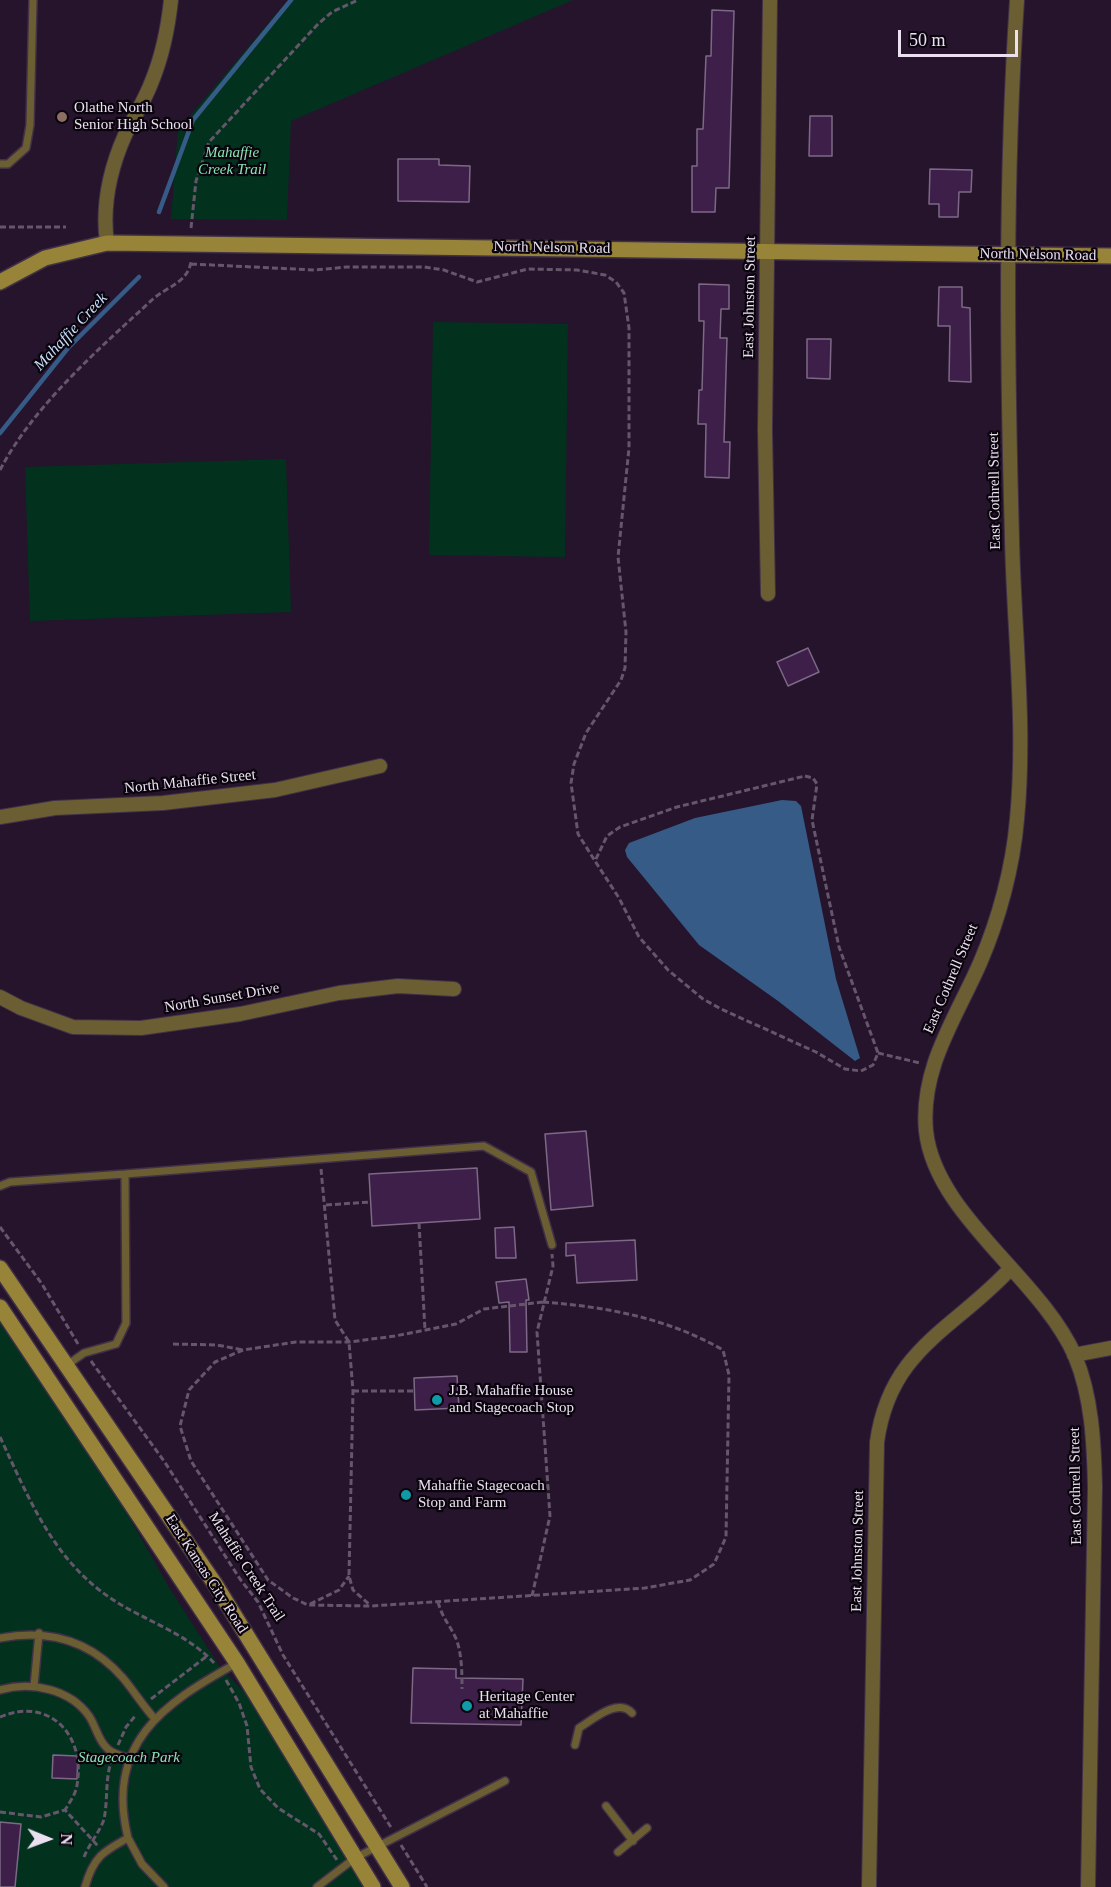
<!DOCTYPE html>
<html>
<head>
<meta charset="utf-8">
<style>
	body { margin:0 }
	#map { position:relative; width:1111px; height:1887px; overflow:hidden; background:#25142c; font-family:"Times New Roman",serif }
	canvas { display:block }
	.north { position:absolute; left:18px; top:1809px; width:60px; height:60px; -webkit-text-stroke:4px #0a040d; paint-order:stroke; rotate:91deg; font-size:16px; font-weight:700; line-height:24px; text-align:center; color:#ebe0f0 }
	.north::after { content:''; display:block; margin:auto; width:21px; height:27px; background:#ebe0f0; clip-path:polygon(50% 0,100% 100%,50% 72%,0 100%) }
	.scale { position:absolute; left:898px; top:30px; width:120px; height:27px; box-sizing:border-box; border:3px solid #ebe0f0; border-top:0; padding-left:8px; font-size:18px; line-height:21px; white-space:nowrap; color:#ebe0f0; -webkit-text-stroke:4px #0a040d; paint-order:stroke }
</style>
</head>
<body>
<div id="map">
<canvas width="1111" height="1887"></canvas>
<div class="north">N</div>
<div class="scale">50 m</div>
</div>
<script>
const context = document.querySelector('canvas').getContext('2d');
context.lineJoin = 'round';
function fill(path, color) { context.fillStyle = color; context.fill(path, 'evenodd'); }
function strokePath(path, color, width, dash) { context.strokeStyle = color; context.lineWidth = width; context.lineCap = dash ? 'butt' : 'round'; context.setLineDash(dash || []); context.stroke(path); }
function drawText(font, color, halo, rows, align = 'center') {
  context.font = font + ' "Times New Roman",serif'; context.lineWidth = 4.5; context.setLineDash([]); context.textBaseline = 'middle'; context.strokeStyle = halo; context.fillStyle = color; for (const [text, x, y, turn = 0] of rows) {
    context.save(); context.translate(x, y); context.rotate((+turn || 0) * Math.PI / 180); context.textAlign = isNaN(turn) ? turn : align; if (halo) context.strokeText(text, 0, 0); context.fillText(text, 0, 0); context.restore();
  }
}
fill(new Path2D(`
	M288 0H573L291 121 287 220 171 219 178 130Z
	M433 322 568 324 565 557 429 555Z
	M286 459 291 612 30 621 25 467Z
	M0 1323 117 1496 170 1589 220 1667 249 1697 365 1887H0Z`), '#02321e');
fill(new Path2D(`
	M782 800 796 801 801 806 836 979 860 1058 855 1061 778 1001 699 945 627 857 625 850 629 843 695 818Z`), '#355b86');
strokePath(new Path2D(`
	M159 212 193 120 291 0
	M0 433 68 348 139 277`), '#355b86', 4.5);
const building = new Path2D(`
	M712 10 734 11 729 188H716L715 212H692V166H697V129H703L706 56H711Z
	M810 116H832V156H809Z
	M398 159H439V165L470 166 469 202 398 201Z
	M930 169 972 170 971 192H959L958 217H939V204H929Z
	M699 284 729 285V309H721L720 338H727L724 442H730L729 478 705 477 706 424H698L699 390H702L704 321H699Z
	M939 287H962V307L970 308 971 382 949 381 950 326H938Z
	M807 339H831L830 379 807 378Z
	M808 648 819 672 788 686 777 662Z
	M586 1131 593 1206 551 1210 545 1134Z
	M477 1168 480 1219 372 1226 369 1174Z
	M514 1227 516 1258H496L495 1228Z
	M635 1240 637 1280 577 1283 575 1255 566 1256V1243Z
	M526 1279 529 1300H526L527 1352H510L509 1302 499 1303 496 1282Z
	M457 1376 459 1408 415 1410 414 1378Z
	M413 1668 456 1669V1678L523 1679 521 1725 411 1723Z
	M53 1755 78 1756 77 1779 52 1778Z
	M0 1822 21 1824 15 1887H0Z`);
fill(building, '#3e1f4a');
strokePath(building, '#7d6986', 1.5);
const lane = new Path2D(`
	M0 164H8L26 148 30 125 33 0
	M125 1174 484 1146 531 1172 552 1245
	M0 1186 10 1182 125 1174 126 1323 116 1344 84 1353 67 1365
	M0 1638C48 1629 90 1640 123 1678 134 1691 143 1706 155 1719
	M34 1686 39 1633
	M0 1690C31 1681 70 1689 89 1716 96 1726 98 1741 108 1749 113 1754 123 1756 130 1759
	M575 1745 579 1728C592 1720 618 1697 632 1713
	M606 1806 633 1841
	M128 1838 142 1864 164 1887
	M618 1852 647 1828
	M85 1887C93 1858 102 1852 128 1838 105 1744 162 1704 237 1663
	M317 1887 355 1858 505 1781`);
const street = new Path2D(`
	M1017 0C1005 179 1007 360 1012 539 1014 633 1026 725 1017 819 1013 867 999 919 980 963 956 1018 920 1068 926 1131 935 1215 1041 1278 1075 1356 1092 1397 1094 1443 1095 1487L1088 1887
	M107 243C102 207 110 169 125 135 134 117 145 100 152 81 163 54 168 28 171 0
	M768 594 765 430 770 0
	M0 817 55 808 163 803 275 790 380 766
	M0 997 21 1008 73 1027 141 1028 240 1014 339 993 398 986 454 989
	M1074 1355 1111 1348
	M869 1887 877 1442C890 1348 954 1330 1011 1268`);
const secondary = new Path2D(`
	M0 282 45 258 107 243 1111 256
	M0 1268 215 1584 402 1887
	M0 1307 237 1663 373 1887`);
strokePath(lane, '#413147', 10);
strokePath(street, '#413147', 16);
strokePath(secondary, '#413147', 18);
strokePath(new Path2D(`
	M0 227H66
	M191 228 196 181 209 142 318 24 332 12 358 0
	M191 264 315 270 347 267H424L444 270 477 282 528 269 577 270 605 275 616 282 624 293 629 328V448L618 557 626 632 625 668 621 680 586 733 574 764 571 783 578 834 595 861
	M0 470C34 405 100 348 153 299 168 286 187 283 191 262
	M805 776 813 778 817 784 812 820 839 947 878 1053 873 1065 861 1071 845 1069 816 1052 721 1009 703 999 668 970 639 937 619 898 595 861 607 836 620 827 677 807Z
	M878 1053 920 1063
	M321 1169 335 1320 349 1342 353 1391 349 1576 353 1590 370 1605
	M326 1205 370 1202
	M419 1223 425 1330
	M0 1227 42 1284 78 1344
	M543 1302C607 1307 667 1318 723 1350L729 1375 726 1537 714 1564 690 1580 645 1588 371 1606 308 1605 293 1598 268 1580 191 1461 180 1426 189 1390 215 1362 243 1350 296 1342H349L395 1336 456 1324 484 1309Z
	M173 1344 217 1345 243 1350
	M91 1361 164 1461 240 1579 258 1602 283 1655 392 1829
	M353 1391H414
	M0 1437C27 1494 50 1553 102 1592 137 1619 184 1630 214 1663
	M532 1596 550 1516 537 1332 553 1266 552 1254
	M438 1602C443 1620 451 1626 457 1641 462 1657 462 1673 462 1689
	M310 1604 339 1590 349 1576
	M226 1680 239 1703 247 1726 251 1767 260 1789 278 1808 319 1834 337 1860
	M151 1699 207 1656
	M0 1717C50 1696 86 1736 77 1785 76 1794 69 1803 65 1810
	M118 1745 126 1727 136 1715
	M0 1812 41 1817 65 1810 98 1846
	M401 1845 427 1887
	M84 1857C88 1846 102 1828 104 1819 108 1800 105 1781 111 1762`), '#65566b', 3, [6, 3]);
strokePath(lane, '#6b5e32', 7);
strokePath(street, '#6b5e32', 14);
strokePath(secondary, '#988439', 15);
for (const [x, y, r, color] of [
	[62,117,6,"#8d6e63"],
	[437,1400,6,"#0f9aa8"],
	[406,1495,6,"#0f9aa8"],
	[467,1706,6,"#0f9aa8"]
]) { const dot = new Path2D(); dot.arc(x, y, r, 0, 2 * Math.PI); context.fillStyle = color; context.fill(dot); strokePath(dot, '#0a040d', 2); }
drawText('15px', '#ebe0f0', '#0a040d', [
	["Olathe North",74,108],
	["Senior High School",74,125],
	["J.B. Mahaffie House",449,1391],
	["and Stagecoach Stop",449,1408],
	["Mahaffie Stagecoach",418,1486],
	["Stop and Farm",418,1503],
	["Heritage Center",479,1697],
	["at Mahaffie",479,1714]
], 'left');
drawText('italic 15px', '#88e4b3', '#0a040d', [
	["Mahaffie",232,153],
	["Creek Trail",232,170],
	["Stagecoach Park",129,1758]
]);
drawText('15px', '#ebe0f0', '#0a040d', [
	["North Nelson Road",552,248,1],
	["North Nelson Road",1038,255,1],
	["East Johnston Street",750,297,-89],
	["East Cothrell Street",995,491,-91],
	["North Mahaffie Street",190,782,-6],
	["East Cothrell Street",951,979,-67],
	["North Sunset Drive",222,998,-10],
	["East Cothrell Street",1076,1486,-91],
	["East Johnston Street",858,1551,-89],
	["Mahaffie Creek Trail",246,1567,57],
	["East Kansas City Road",206,1574,57]
]);
drawText('italic 16px', '#c7dffa', '#0a040d', [
	["Mahaffie Creek",71,332,-47]
]);
</script>
</body>
</html>
